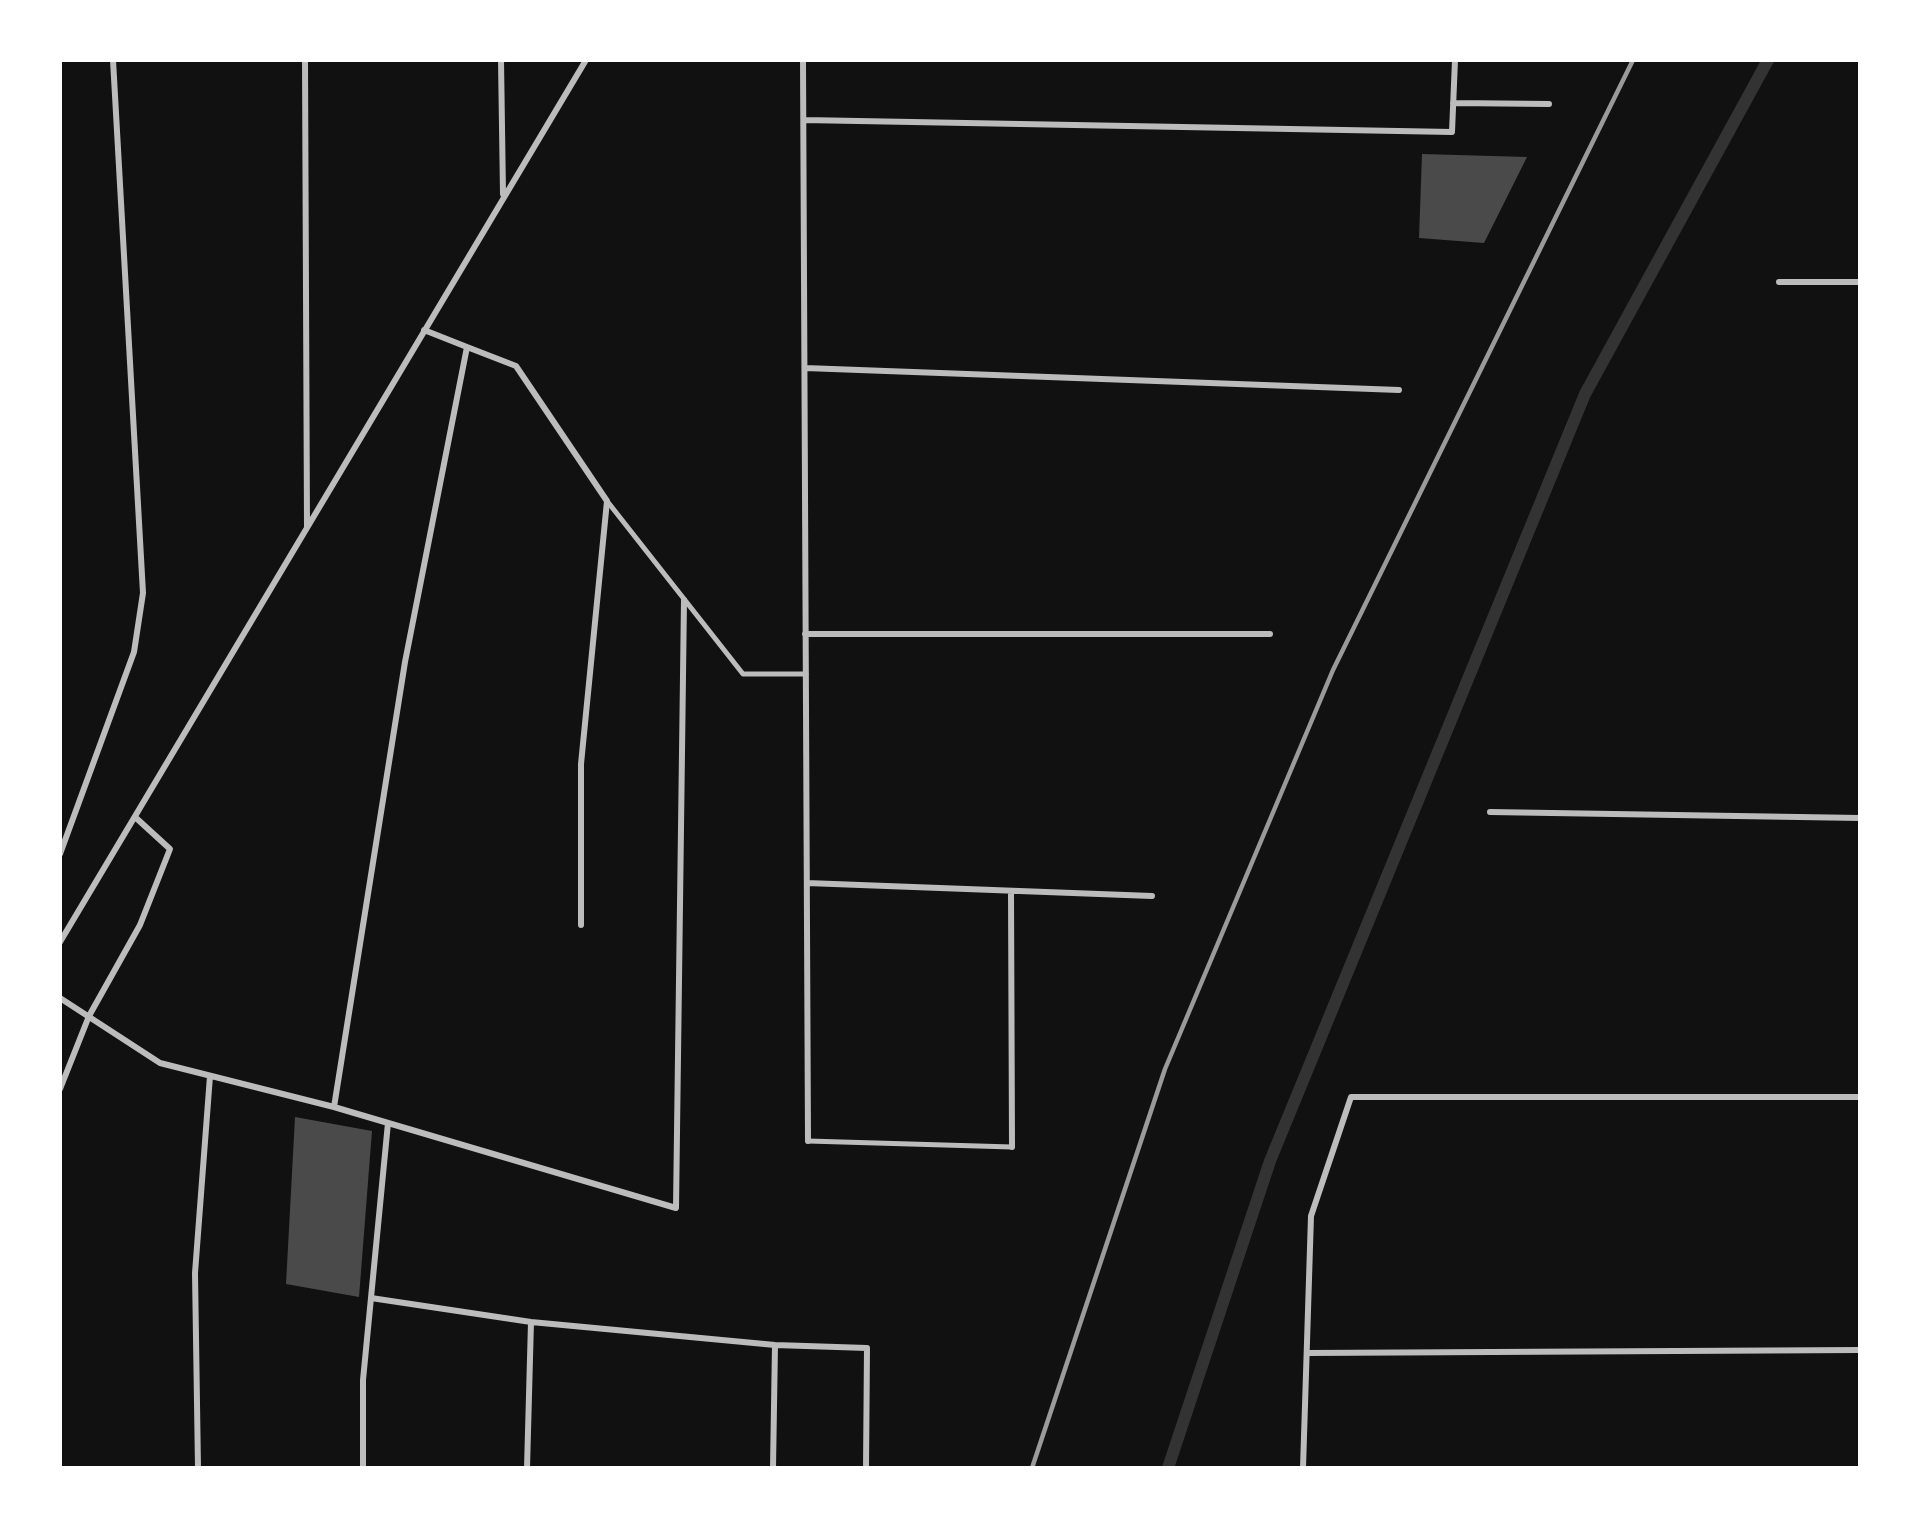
<!DOCTYPE html>
<html>
<head>
<meta charset="utf-8">
<style>
	body { margin:0 }
	#map { position:relative; width:1920px; height:1528px; overflow:hidden; background:#111; font-family:"Fira Sans Condensed",sans-serif }
	canvas { display:block }
	.frame { position:absolute; inset:0; border:62px solid #fff; pointer-events:none }
</style>
</head>
<body>
<div id="map">
<canvas width="1920" height="1528"></canvas>
<div class="frame"></div>
</div>
<script>
const context = document.querySelector('canvas').getContext('2d');
context.lineJoin = 'round';
function strokePath(path, color, width, dash) { context.strokeStyle = color; context.lineWidth = width; context.lineCap = dash ? 'butt' : 'round'; context.setLineDash(dash || []); context.stroke(path); }
function fill(path, color) { context.fillStyle = color; context.fill(path, 'evenodd'); }
strokePath(new Path2D(`
	M1168 1468 1270 1161 1585 394 1768 60`), '#333', 12);
fill(new Path2D(`
	M1422 154 1527 157 1484 243 1419 238Z
	M295 1117 372 1131 359 1297 286 1284Z`), '#4a4a4a');
strokePath(new Path2D(`
	M607 501 743 674H806
	M808 1141 1012 1147`), '#bcbcbc', 5);
strokePath(new Path2D(`
	M305 60 307 527
	M501 60 503 194
	M803 60 808 1141
	M1453 103 1549 104
	M804 120 1452 132 1455 60
	M1779 282H1860
	M467 347 516 366 607 501 581 764V925
	M805 368 1399 390
	M805 634H1270
	M1490 812 1860 818
	M60 854 134 652 143 593 113 60
	M807 883 1152 896
	M1011 891 1012 1147
	M60 942 586 60
	M60 998 160 1063 334 1107 676 1208 684 600
	M60 1089 89 1016 140 925 170 849 135 817
	M334 1107 405 662 467 347 424 330
	M371 1298 531 1322 775 1345 867 1348 866 1468
	M1307 1353 1860 1350
	M198 1468 195 1273 210 1076
	M363 1468V1380L388 1123
	M527 1468 531 1322
	M773 1468 775 1345
	M1303 1468 1311 1216 1351 1097H1860`), '#bcbcbc', 6);
strokePath(new Path2D(`
	M1032 1468 1165 1069 1333 670 1633 60`), '#9a9a9a', 4.5);
</script>
</body>
</html>
